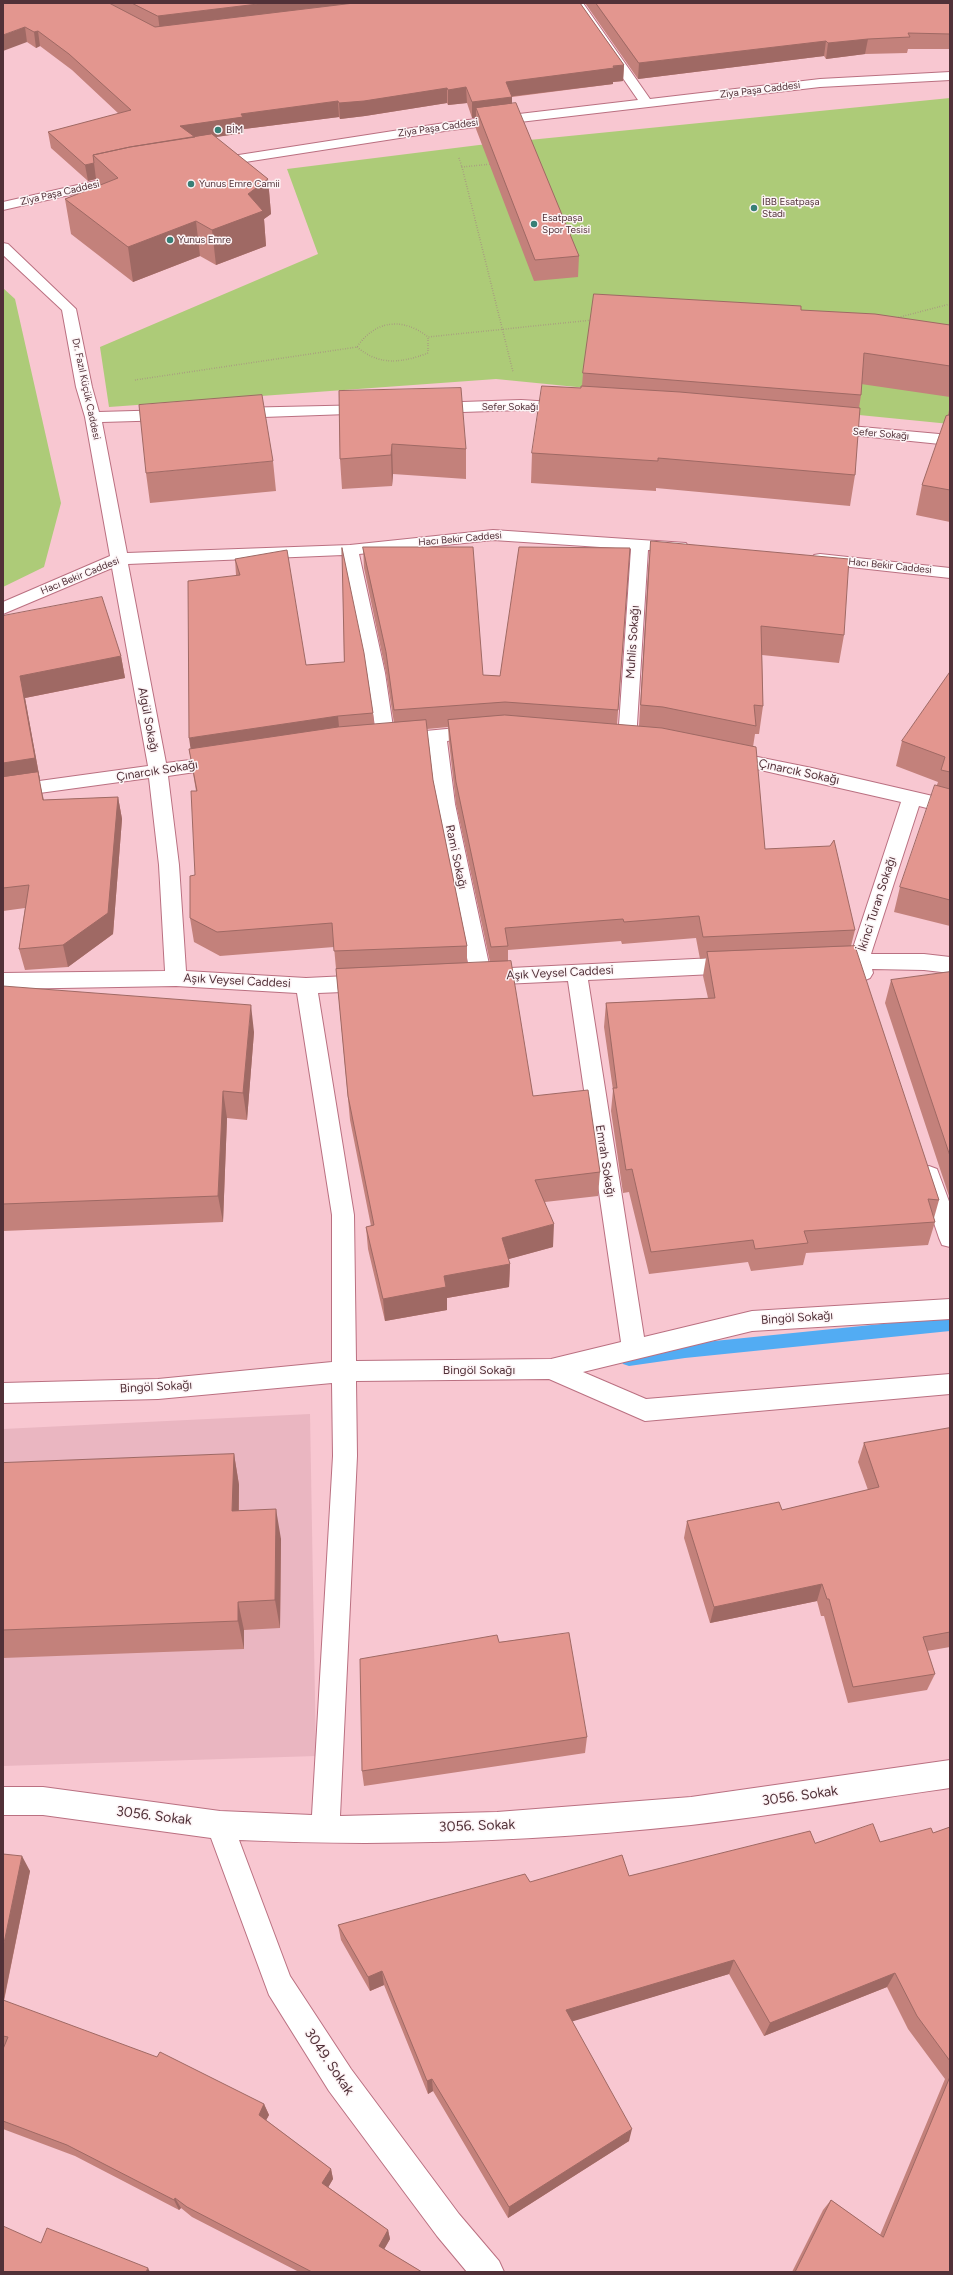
<!DOCTYPE html>
<html>
<head>
<meta charset="utf-8">
<style>
	body { margin:0 }
	#map { position:relative; width:953px; height:2275px; overflow:hidden; background:#f8c7d1; font-family:Figtree,sans-serif }
	canvas { display:block }
	.frame { position:absolute; inset:0; border:4px solid #513138; pointer-events:none }
</style>
</head>
<body>
<div id="map">
<canvas width="953" height="2275"></canvas>
<div class="frame"></div>
</div>
<script>
const context = document.querySelector('canvas').getContext('2d');
context.lineJoin = 'round';
function fill(path, color) { context.fillStyle = color; context.fill(path, 'evenodd'); }
function strokePath(path, color, width, dash) { context.strokeStyle = color; context.lineWidth = width; context.lineCap = dash ? 'butt' : 'round'; context.setLineDash(dash || []); context.stroke(path); }
function drawText(font, color, halo, rows, align = 'center') {
  context.font = font + ' Figtree,sans-serif'; context.lineWidth = 3; context.setLineDash([]); context.textBaseline = 'middle'; context.strokeStyle = halo; context.fillStyle = color; for (const [text, x, y, turn = 0] of rows) {
    context.save(); context.translate(x, y); context.rotate((+turn || 0) * Math.PI / 180); context.textAlign = isNaN(turn) ? turn : align; if (halo) context.strokeText(text, 0, 0); context.fillText(text, 0, 0); context.restore();
  }
}
fill(new Path2D(`
	M310 1414 316 1756 3 1766V1429Z`), '#eab6c1');
fill(new Path2D(`
	M950 98V424L496 379 109 407 100 347 318 254 287 169 479 145Z
	M3 288 15 299 61 503 44 567 3 587Z`), '#adcb78');
fill(new Path2D(`
	M950 1317V1331L685 1358 629 1366 623 1364 620 1359 623 1354 629 1352 685 1344Z`), '#52acf3');
const street = new Path2D(`
	M571 3H583L650 99 820 79 950 72V80L820 87 451 130 213 167 206 163 213 159 451 122 638 100Z
	M126 174 131 175 133 178 131 181 3 210V202Z
	M3 243 8 244 76 309 92 387 99 412 170 410 176 412 178 415 176 418 170 420 102 422 127 553 350 545 493 530 686 543 688 547 686 551 648 550 636 740 634 744 627 746 620 744 618 740 631 549 493 540 359 554 385 673 394 734 478 726 485 728 487 732 485 736 447 741 455 804 490 969 735 957 742 960 745 965 742 970 735 973 588 980 644 1337 752 1311 950 1299V1319L752 1331 583 1372 646 1399 950 1374V1394L645 1421 549 1379 356 1381 357 1456 340 1816 497 1812 691 1797 950 1760V1788C864 1800 777 1815 691 1825 541 1841 390 1847 239 1840L290 1976 351 2069 459 2214 499 2261 504 2272H467L437 2236 329 2091 269 1995 211 1838 43 1815H3V1787H43L220 1811 312 1815 333 1456 332 1383 158 1399 3 1403V1383L158 1379 332 1362V1215L297 993 176 986 3 989V973L165 971 159 865 149 778 3 798V786L148 766 112 568 3 614V602L110 556 85 417 76 387 62 310 3 255ZM343 555 367 673 377 740 379 744C391 748 415 744 428 743L435 804 471 977 474 982 481 985 568 981 621 1342 551 1359 356 1361 354 1215 318 993 368 991 375 988 378 983 375 978 368 975 306 978 186 971 179 865 168 776 222 768 229 766 231 762 229 758 222 756 166 763 128 564Z
	M521 400 568 403 574 405 576 408 574 411 568 413 521 410 433 413 427 411 425 408 427 405 433 403Z
	M370 405 376 407 378 410 376 413 235 418 229 416 227 413 229 410 235 408Z
	M828 424 950 435V445L822 432 820 429 822 426Z
	M820 554 950 568V578L814 563 811 559 814 555Z
	M728 751 812 768 950 800V814L919 806 871 954H924L950 957V973L924 970 872 969 873 973 870 978 863 981 856 978 851 969H829L822 966 819 961 822 956 829 953 851 954 901 802 721 761 719 757 721 753Z
	M929 1166 937 1169 950 1204V1247L942 1245 939 1238 918 1175 921 1169Z`);
strokePath(street, '#ba7081', 2);
strokePath(new Path2D(`
	M459 158 462 167
	M492 164 462 167 513 372
	M896 318 950 304
	M357 347C379 366 402 363 428 353V337
	M135 380 357 347C375 320 403 317 428 337L592 320`), '#a47c84', 1.5, [0.5, 2]);
fill(street, '#fff');
fill(new Path2D(`
	M3 3H580L624 65 623 81 613 82V84L512 97V104L579 256 578 277 534 281 476 129V118H472L467 103 448 105 447 103 365 116 340 119 339 117 244 129V133L215 137 268 179 271 214 264 219 266 246 216 265 200 256 133 282 71 234 65 199 97 186 96 179 88 181 51 148 48 132 119 114 72 70 40 46 36 48 27 42Z
	M585 3H950V49H908L907 53 865 54 826 59 824 56 638 79Z
	M801 310 950 325V397L861 384V395L859 408 855 475 850 506 656 488V491L531 483 532 453 582 386 583 373Z
	M339 391 466 449V479L393 474 392 486 342 489 340 459Z
	M950 405V522L916 515 922 485 948 415Z
	M273 461 276 491 150 503 146 473Z
	M651 541 844 635 839 663 762 655 763 706 759 734H755L753 747 765 849 855 930 851 946 939 1200 934 1218 935 1222 928 1245 806 1253 803 1265 751 1271 748 1262 649 1274 629 1192 623 1193 611 1111 613 1090 604 1027 606 1003 708 998 703 976 706 958 700 959 696 938 622 944 621 941 508 950V961L533 1096 600 1172 598 1196 545 1202 553 1247 508 1259 510 1264 509 1287 447 1298V1310L385 1321 368 1249 366 1227 371 1226 350 1120 334 947 220 956 194 942 190 918 195 875 196 791 189 749H191L236 575 235 559 306 665 373 713 374 724 394 723 386 673 364 568 363 547 483 675 500 676 630 548 617 725 639 726 648 569ZM448 727 449 742 456 804 490 962 467 963V946L433 780 427 729Z
	M3 616 121 656 125 678 25 698 40 780H39L44 800 118 797 122 819 113 934 68 967 25 970 19 949 25 908 3 911Z
	M950 672V926L894 912 900 887 938 782 896 766 902 741Z
	M950 972V1199L885 1003 891 980Z
	M3 986 254 1032 247 1120 227 1118 223 1222 3 1231Z
	M950 1428V1647L927 1651 935 1674 927 1690 848 1703 824 1616H821L817 1601 710 1623 684 1538 687 1521 782 1510 868 1490 858 1462 864 1443Z
	M234 1454 239 1485V1511L281 1539 280 1628 244 1630V1649L3 1658V1463Z
	M499 1642 587 1737 585 1753 364 1786 362 1771Z
	M950 1827V2272H792L823 2210 831 2200 880 2235 945 2079 908 2029 887 1987 764 2036 729 1974 572 2021 629 2141 508 2218 433 2091 428 2094 384 1985 370 1991 341 1940 338 1925 530 1882 629 1876 815 1843 880 1842 933 1833Z
	M3 1854 30 1871 4 2001 264 2104 269 2115 266 2120 331 2169 333 2179 328 2187 388 2230 390 2239 384 2249 422 2272H299L192 2217 181 2208 179 2210 75 2156 3 2129Z`), '#c3817b');
fill(new Path2D(`
	M266 3H395L160 31 158 16Z
	M25 27 27 42 3 51V35Z
	M38 31 40 46 36 48 34 32Z
	M868 39 865 54 826 59 828 43Z
	M826 41 824 56 638 79 639 63Z
	M624 65 623 81 613 82V84L506 97V82Z
	M466 87 467 103 448 105V90Z
	M447 88V103L365 116 340 119 339 103Z
	M512 97V113L476 108V118H472V102Z
	M338 101 339 117 244 129V133L182 142 180 126 241 114Z
	M94 163 96 179 88 181 85 165Z
	M268 179 271 214 264 219 266 246 216 265 212 230 248 194Z
	M196 221 200 256 133 282 128 247Z
	M392 444 393 474 392 486 391 455Z
	M121 656 125 678 25 698 40 780H39L48 822 3 786V763L20 676Z
	M338 716 340 737 192 759 189 738Z
	M118 797 122 819 113 934 68 967 63 945Z
	M251 1005 254 1032 247 1120 243 1093Z
	M223 1091 227 1118 223 1222 218 1196Z
	M554 1224 553 1247 502 1261V1238Z
	M510 1264 509 1287 447 1298V1310L385 1321 383 1299 444 1276Z
	M234 1454 239 1485 238 1540 232 1511Z
	M276 1509 281 1539 280 1628 275 1600Z
	M822 1584 817 1601 710 1623 714 1607Z
	M238 1602 244 1630V1649L238 1621Z
	M22 1856 30 1871 3 2004V1948Z
	M734 1960 729 1974 564 2024 566 2010Z
	M382 1971 384 1985 370 1991 368 1977Z
	M895 1973 887 1987 764 2036 770 2023Z
	M432 2079 433 2091 428 2094 427 2081Z
	M264 2104 269 2115 263 2126 259 2115Z
	M632 2129 629 2141 508 2218 509 2207Z
	M331 2169 333 2179 325 2193 322 2183Z
	M175 2198 181 2208 179 2210 174 2200Z
	M388 2230 390 2239 381 2255 379 2246Z
	M148 2268 150 2272H146Z`), '#9f6964');
const building = new Path2D(`
	M3 3H109L155 27 354 3H580L624 65 613 66 614 68 506 82 512 97 472 102 466 87 448 90 447 88 364 101 339 103 338 101 241 114 243 117 180 126 195 137 130 147 93 155 94 163 85 165 48 132 131 110 69 54 38 31 34 32 25 27 3 35Z
	M132 3H266L158 16Z
	M596 3H950V34L908 33 910 37 868 39 828 43 826 41 639 63Z
	M516 103 579 256 535 260 476 108Z
	M212 134 268 179 248 194 263 211 212 230 196 221 128 247 65 199 118 178 93 155 130 147Z
	M594 294 801 306V310L875 314 950 325V366L864 353 861 395 583 373Z
	M542 386 581 388V386L680 392 860 408 855 475 658 458V461L532 453Z
	M461 388 466 449 392 444 391 455 340 459 339 391Z
	M262 395 273 461 146 473 139 405Z
	M950 415V490L922 485 946 416Z
	M651 541 849 559 844 635 761 626 763 706 754 705 756 726 663 707 641 705Z
	M363 547H473L483 675 500 676 519 547 630 548 618 710 505 702 394 710 386 652Z
	M342 548 364 653 373 713 338 716 189 738 188 581 240 575 235 559 287 550 306 665 344 662Z
	M102 597 121 656 20 676 35 758 3 763V616Z
	M950 672V772L941 770 945 757 902 741Z
	M505 715 662 728 756 747 765 849 830 846 834 840 855 930 703 937 699 916 624 922 623 919 505 928 508 946 491 947 456 782 448 720Z
	M426 720 433 780 467 946 334 951 332 923 217 932 190 918V876L195 875 191 791H197L189 749 338 727Z
	M38 772 43 800 118 797 108 913 63 945 19 949 29 885 3 888V777Z
	M935 785 950 789V900L900 887Z
	M855 946 939 1200 928 1199 935 1222 804 1231 808 1243 755 1249 753 1240 651 1252 632 1169 626 1170 613 1088H617L606 1003 715 998 707 952Z
	M511 961 533 1096 588 1090 600 1172 535 1180 554 1224 502 1238 510 1264 444 1276 446 1287 383 1299 366 1227 374 1225 348 1096 336 969Z
	M950 972V1156L891 980Z
	M3 986 251 1005 243 1093 223 1091 218 1196 3 1204Z
	M950 1428V1632L923 1637 935 1674 853 1687 829 1599H827L822 1584 714 1607 687 1521 779 1502 782 1510 879 1487 864 1443Z
	M234 1454 232 1511 276 1509 275 1600 238 1602V1621L3 1630V1463Z
	M569 1633 587 1737 362 1771 360 1659 497 1635 499 1642Z
	M873 1824 880 1842 931 1828 933 1833 950 1827V2061L917 2016 895 1973 770 2023 734 1960 566 2010 632 2129 509 2207 432 2079 427 2081 382 1971 368 1977 338 1925 525 1874 530 1882 622 1855 629 1876 810 1831 815 1843Z
	M3 1854 22 1856 3 1948Z
	M3 2000 157 2057 160 2052 264 2104 259 2115 331 2169 322 2183 388 2230 379 2246 422 2272H312L187 2207 175 2198 174 2200 67 2145 3 2121V2049L8 2037 3 2036Z
	M950 2077V2272H795L831 2200 883 2237Z
	M3 2226 41 2243 47 2228 148 2268 146 2272H3Z`);
fill(building, '#e3968f');
strokePath(building, '#9f6964', 1);
for (const [x, y, r, color] of [
	[218,130,4,"#387f76"],
	[191,184,4,"#387f76"],
	[754,208,4,"#387f76"],
	[534,224,4,"#387f76"],
	[170,240,4,"#387f76"]
]) { const dot = new Path2D(); dot.arc(x, y, r, 0, 2 * Math.PI); context.fillStyle = color; context.fill(dot); strokePath(dot, '#fdf4f6', 1.5); }
drawText('10px', '#513138', '#fdf4f6', [
	["Ziya Paşa Caddesi",760,90,-7],
	["Ziya Paşa Caddesi",438,128,-8],
	["Ziya Paşa Caddesi",60,193,-13],
	["Dr. Fazıl Küçük Caddesi",86,389,78],
	["Sefer Sokağı",510,407],
	["Sefer Sokağı",881,434,5],
	["Hacı Bekir Caddesi",460,539,-5],
	["Hacı Bekir Caddesi",890,566,6],
	["Hacı Bekir Caddesi",80,576,-22]
]);
drawText('10px', '#513138', '#fdf4f6', [
	["BİM",226,130],
	["Yunus Emre Camii",199,184],
	["İBB Esatpaşa",762,202],
	["Stadı",762,214],
	["Esatpaşa",542,218],
	["Spor Tesisi",542,230],
	["Yunus Emre",178,240]
], 'left');
drawText('12px', '#513138', '#fdf4f6', [
	["Muhlis Sokağı",633,642,-86],
	["Algül Sokağı",148,720,79],
	["Çınarcık Sokağı",157,771,-9],
	["Çınarcık Sokağı",799,772,12],
	["Rami Sokağı",456,857,78],
	["İkinci Turan Sokağı",877,904,-72],
	["Aşık Veysel Caddesi",560,973,-3],
	["Aşık Veysel Caddesi",237,981,3],
	["Emrah Sokağı",605,1161,81],
	["Bingöl Sokağı",797,1318,-4],
	["Bingöl Sokağı",479,1370],
	["Bingöl Sokağı",156,1387,-3]
]);
drawText('14px', '#513138', '#fdf4f6', [
	["3056. Sokak",800,1796,-8],
	["3056. Sokak",154,1816,7],
	["3056. Sokak",477,1826,-2],
	["3049. Sokak",329,2062,56]
]);
</script>
</body>
</html>
